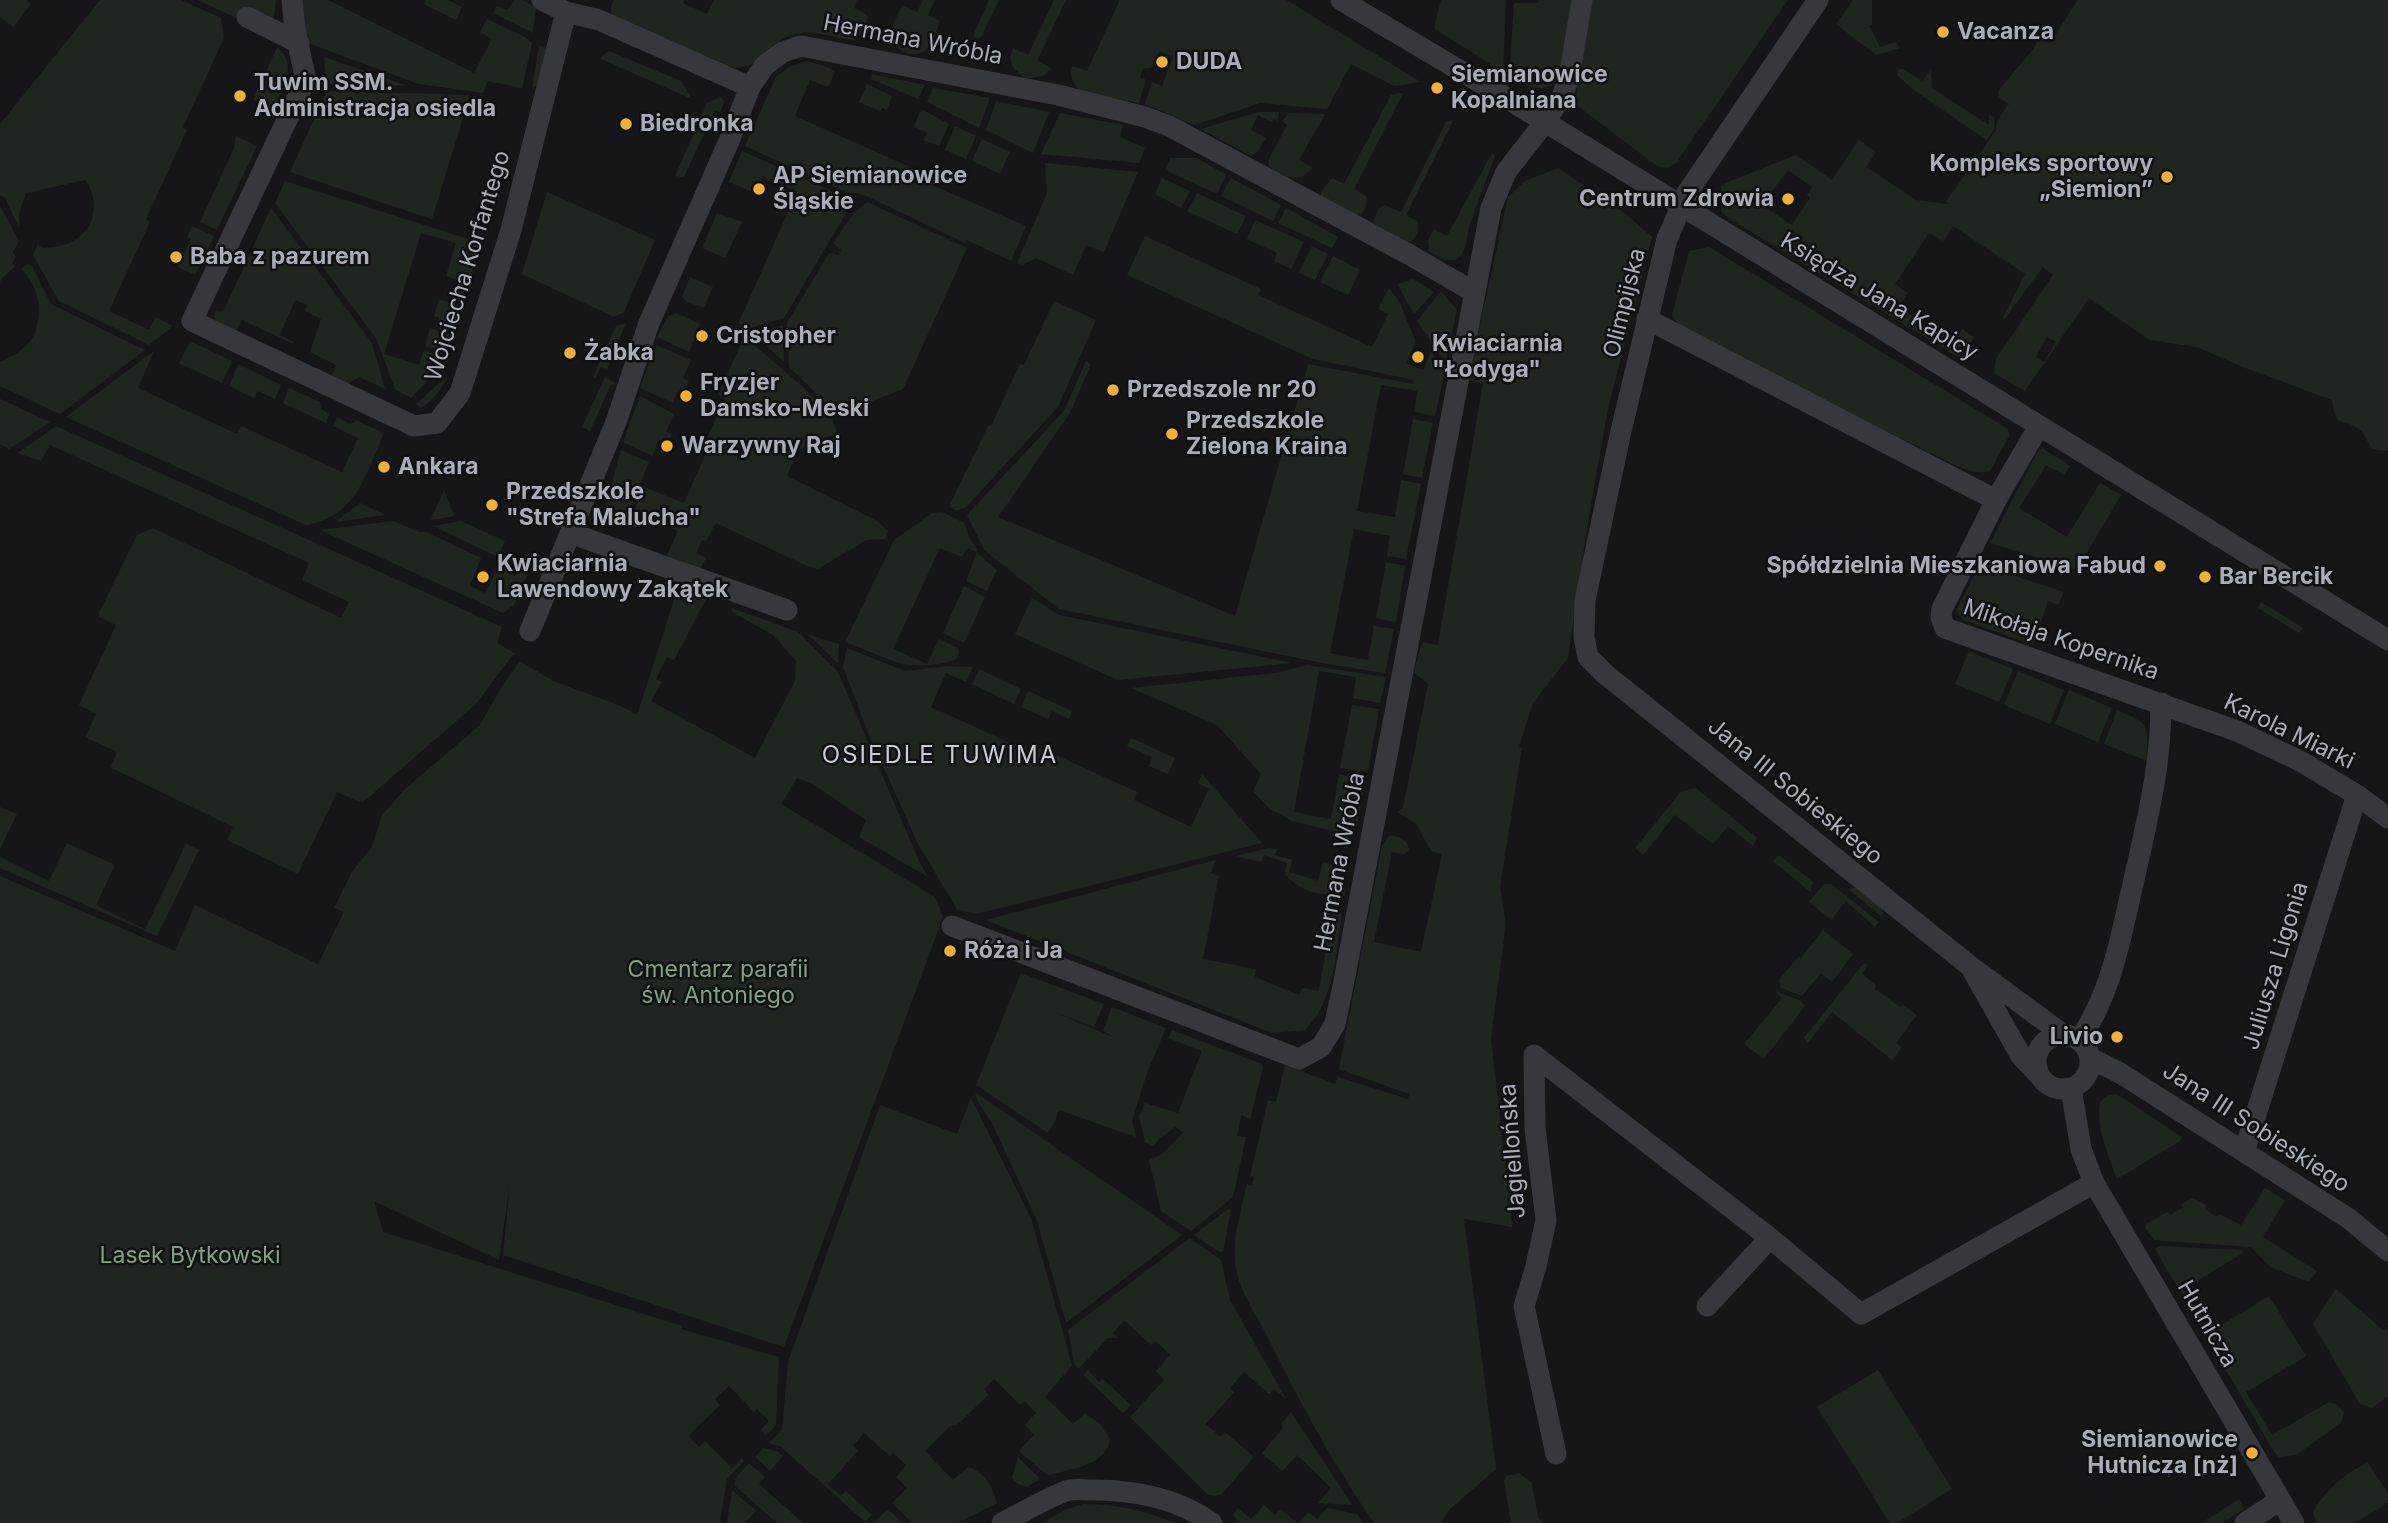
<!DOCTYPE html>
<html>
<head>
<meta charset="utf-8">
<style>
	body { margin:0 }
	canvas { display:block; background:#161618 }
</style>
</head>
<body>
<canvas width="2388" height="1523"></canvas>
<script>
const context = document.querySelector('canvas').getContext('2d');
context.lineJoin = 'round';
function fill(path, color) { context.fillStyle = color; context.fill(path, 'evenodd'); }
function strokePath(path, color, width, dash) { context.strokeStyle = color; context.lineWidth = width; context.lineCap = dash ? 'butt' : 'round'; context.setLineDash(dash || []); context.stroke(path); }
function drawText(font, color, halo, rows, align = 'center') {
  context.font = font + ' Inter,sans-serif'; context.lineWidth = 5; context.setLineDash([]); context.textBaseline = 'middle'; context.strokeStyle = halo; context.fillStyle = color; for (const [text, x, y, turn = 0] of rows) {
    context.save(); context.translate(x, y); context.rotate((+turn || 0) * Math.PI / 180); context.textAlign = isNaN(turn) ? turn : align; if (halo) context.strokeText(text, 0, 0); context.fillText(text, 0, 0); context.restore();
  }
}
fill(new Path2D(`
	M0 0H26L31 4 13 27 0 17Z
	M100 0H181L221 18 224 38 183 127 187 130 146 219 150 222 109 311 149 330 155 317 173 326 149 345 59 301 33 255 38 244 42 248C50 247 58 247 65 245 95 233 101 206 86 180L26 193 19 214V227L4 197 0 195V124Z
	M197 0H276L273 24 240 9 237 18Z
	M301 0H328L474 73 492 39 480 32 487 19 525 37 532 43 522 88 488 81 483 93 419 84 305 42Z
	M426 0H448L462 7 456 20 424 4Z
	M515 0H522L536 7 533 33 493 13 497 6 507 10Z
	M614 0H684L683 3 707 14 714 0H857L854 8 863 12 868 17 860 35 853 40C833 39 815 28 794 34 766 42 765 67 735 68L612 18 611 6Z
	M923 0H935L928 15 940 21C936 30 933 45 924 51 911 60 889 48 891 32 892 24 899 13 902 5L917 12Z
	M989 0H999L981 37 978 39 973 36Z
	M1054 0H1066L1037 61 1052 68 1043 76 1025 79 1012 66 1010 58 1013 48 1028 55Z
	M1120 0H1286L1421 82 1394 86 1351 64 1327 109 1260 103 1194 125 1145 104 1152 82 1162 86 1173 57 1159 51 1151 68H1143L1140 77 1146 80 1139 103C1124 100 1094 97 1082 91 1072 86 1070 75 1072 66L1087 71Z
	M1441 0H1506L1503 72 1434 28Z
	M1539 0H1572C1569 18 1567 59 1561 73 1549 99 1524 87 1509 74L1514 3H1538Z
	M1592 0H1788L1676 163 1667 168 1657 166 1575 104Z
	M1853 0H1872V25L1869 26 1880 47 1896 42 1900 48 1876 55 1836 24Z
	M2078 0H2388V451L2372 449C2368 443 2365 434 2360 430 2343 416 2336 431 2332 400L2243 367 2197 347 2150 340 2089 298 2025 391 1994 373 1996 359 2053 275 2043 267 2003 321V318L2025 274 1953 226 1943 241 1929 233 1895 284 1908 293 1899 307 1953 343 1962 329 1974 337 1963 360 1728 218 1721 211V185L1796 155 1832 180 1859 140 1876 152 1866 167 1916 200 1949 204 1946 202 1996 130 1997 121 2009 104 1999 97 1998 91 2034 48 2039 37 2050 43ZM1788 170 1812 187 1807 195 1810 198 1792 225 1769 210 1765 200ZM2047 337 2056 342 2044 362 2036 357Z
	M539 45 546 49 537 85 532 88Z
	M277 47C299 65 283 88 273 110L253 100Z
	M609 51 681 81 692 99 601 59 603 55Z
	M324 57 408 86 323 84 326 78Z
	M807 61 827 67 835 72 828 87 810 80 795 116 910 167 907 174 1026 226 1011 261 967 240 965 243 862 194 846 192 745 146 776 77 789 67Z
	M1899 69H1903L1922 81 1931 70 1932 88 1989 125V114L1994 118V129L1987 140 1915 91 1897 75Z
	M872 74 925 85 918 99 871 79Z
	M867 84 892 96 887 110 882 108 880 111 859 102Z
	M933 88 990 98 979 128 927 102Z
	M327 91 470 95 432 219 290 172Z
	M1403 93 1354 189 1366 196C1368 204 1366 210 1359 215L1354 214 1321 196V192L1332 178 1344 184 1391 95Z
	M721 97 724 102 720 112 715 110 684 177 675 176 707 103Z
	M996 101 1049 112 1033 153 986 130Z
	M921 109 949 124 939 146 924 140 927 132 914 127Z
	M1258 112H1279L1278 121 1274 119 1271 122 1258 115 1251 130 1266 138 1258 151 1251 156 1201 129Z
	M1060 113 1123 125 1120 137 1145 148 1139 163 1041 154Z
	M1289 113 1325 114 1299 160 1313 168 1302 177C1290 179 1278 175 1269 166V159L1287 125 1282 121Z
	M1454 119 1406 215 1417 221C1419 230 1418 236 1410 242L1406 241 1373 223 1378 209 1385 205 1401 212 1446 122Z
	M955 126 976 136 966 159 945 150Z
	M236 136 257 146 217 230 200 222 234 148Z
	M982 139 1010 152 1000 174 972 161Z
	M742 151 845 197 849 208 784 318 744 330 739 322 797 192 763 176 755 193 729 182Z
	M1492 153 1495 156 1469 227 1465 248 1460 257 1455 260H1444L1429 251 1428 240 1434 229 1447 236Z
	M1170 158H1197L1226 175 1217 194 1165 170Z
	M1045 163 1138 172 1104 252 1086 245 1073 275 1036 258 1022 265 1017 263 1047 193Z
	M1558 168 1627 215 1652 237 1607 413 1586 534 1568 658 1533 703 1519 747 1522 748 1500 886 1506 923 1491 1038 1512 1227 1464 1219 1496 1469 1449 1510 1441 1523H1374C1333 1464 1299 1401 1267 1336 1256 1313 1241 1295 1236 1269 1231 1240 1241 1212 1247 1184L1252 1185 1254 1177 1250 1176 1268 1100 1276 1102 1285 1065 1335 1084 1338 1077 1408 1099 1409 1094 1339 1069 1382 846 1389 836C1399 835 1408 840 1409 850L1404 854 1392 852 1374 942 1421 952 1442 854 1431 851 1416 824 1397 812 1403 808 1428 684 1414 672 1422 642 1438 645 1483 384 1468 380 1508 197 1525 181Z
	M1162 178 1190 191 1181 208 1155 194Z
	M1231 178 1281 205 1273 221 1221 196Z
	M285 181 481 243 468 284 446 276 456 243 421 233 384 354 419 365 424 350 445 356 441 366 411 398 395 389 376 338 275 203Z
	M547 192 655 240 624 312 614 317 522 274Z
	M1197 193 1246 216 1237 234 1187 211Z
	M867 202 967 248 903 389 838 415 789 367 787 323 829 253 839 255 841 250 833 243 854 213Z
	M0 206 19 241 13 252 16 257 12 263 15 266 1 279 0 284Z
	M271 208 372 343 385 389 359 377 346 385 330 380 336 365 310 352 321 319 305 311 307 305 295 300 280 335 294 342 293 344 242 320 234 335C223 329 211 325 215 311L223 312Z
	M1286 208 1338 237 1332 248 1278 223Z
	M717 213 742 222 725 258 702 248Z
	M1255 220 1304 242 1291 269 1274 261 1277 253 1247 239Z
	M192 226 214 236 195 275 178 267 191 239 187 237Z
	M1145 236 1261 289 1258 295 1372 347 1388 314 1378 309 1389 288 1399 301 1416 342 1406 363 1423 370 1431 351 1445 370 1435 416 1414 412 1417 391 1381 385 1357 511 1395 517 1401 480 1421 484 1406 559 1387 556 1390 536 1354 529 1330 653 1368 660 1374 626 1394 629 1385 673 1327 664 1059 609 984 550 967 515 1064 411 1086 361 1091 364 1070 413 998 517 1235 616 1308 364 1413 384 1414 380 1313 359 1127 275Z
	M1312 246 1328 254 1315 280 1299 273Z
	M1709 247 2008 429 2009 436 1990 471C1979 475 1967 469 1957 466L1681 330 1672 315 1689 251Z
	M1333 256 1360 270 1348 295 1320 282Z
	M27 264 32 266 51 304 145 350 60 414 0 386V362C11 357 24 350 31 340 45 319 40 285 21 269Z
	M690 277 713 287 704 307 688 303 682 297Z
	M1413 279 1434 292 1414 314 1397 284Z
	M1441 291 1457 310 1445 362 1417 321Z
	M439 299 462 307 454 329 438 323 439 318 434 316Z
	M1054 301 1096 320 1058 407 967 506C960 511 956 512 949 506L988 426H991L1020 364 1024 365Z
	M676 313 700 324 689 352 657 337 668 316Z
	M626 323 607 369 601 367 595 379 593 377 616 326Z
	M783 325 784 362 752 333Z
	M430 328 452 336 446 353 425 346Z
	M746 338 803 387 831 416 837 433 798 450 787 476 877 521 888 531 885 539 866 540 818 569 807 566 716 523 706 541 702 540 696 553 706 558 699 572 668 558 667 555 678 531 634 511 644 487 684 503 707 451 702 449 725 398 718 394 741 344Z
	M190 341 232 361 222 383 179 363Z
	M656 345 691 360 683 378 689 381 683 394 677 392 673 403 640 388Z
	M154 351 138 388 237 434 241 426 342 472 358 438 333 426 337 417 350 424 357 421 384 433C366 474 356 517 306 525L66 417Z
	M238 364 281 385 275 399 258 391 254 398 229 386Z
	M605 377 615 383V385L611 384 590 431 582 427Z
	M445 378C443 391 431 400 421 408L416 404Z
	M289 388 320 402 321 409 329 414 326 423 283 403Z
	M640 396 674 414 666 432 672 435 668 444 659 441 652 456 623 442Z
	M0 399 50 422 9 449 0 444Z
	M1413 419 1433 423 1422 478 1403 474Z
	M56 426 502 627 497 643 516 654 511 657 476 704 362 803 337 792 298 874 227 840 233 827 112 768 111 766 117 752 85 737 96 714 79 705 116 625 99 617V613L137 535 153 528 341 618 349 602 302 580 309 563 83 460 50 445 41 461 18 453Z
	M2042 448 2070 466 2064 475 2046 465 2019 508 2067 537 2100 483 2121 495 2079 566 2074 569 1990 543 2038 451Z
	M621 450 649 462 623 526 603 516Z
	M444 490 454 516 432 520 431 519Z
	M360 503 385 515 335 522Z
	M942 512 964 523 970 539 978 550 977 553 997 570 987 591 966 581 977 552 967 548 962 557 940 548 893 649 927 664 939 639 958 648 959 653 956 659C947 665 913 667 902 664 883 658 864 649 845 642L894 540 932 513Z
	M393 521 419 532H426L481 558 470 586 485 593 497 568 515 576 525 554 535 558 514 605 503 613 320 530Z
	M461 521 505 541 498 557 433 526Z
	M1981 561 1997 565 1994 569 2064 592 2058 605 2048 601 2033 645 1964 620 1958 614 1957 609Z
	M1386 562 1405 566 1396 622 1376 618Z
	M641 577 706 599 674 660 667 657 656 679 662 682 651 701 755 758 795 681 796 661 773 635 732 612V608L798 632 838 672 919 861 928 877 859 837 866 820 813 784 797 778 781 804 935 897 943 917 784 1347 503 1255 510 1182 499 1260 374 1201 383 1232 682 1326 681 1329 779 1357 776 1425 766 1436 761 1430 769 1421 757 1409 754 1412 729 1386 715 1399 720 1405 688 1436 699 1447 705 1441 732 1468 742 1458 744 1461 727 1479 720 1523H0V876L175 951 195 905 318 964 344 912 334 908 352 872 372 847 382 815 405 789 480 725 501 688 520 661 553 681 621 706 637 715 676 594 640 581Z
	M964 586 985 597 964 643 943 633Z
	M1032 598 1059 615 1292 663 1118 680 1015 634Z
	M2261 602 2303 628 2299 633 2258 608Z
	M809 635 839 644 838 664Z
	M847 648 905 671 948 666 973 667 966 682 946 673 931 707 1032 753 1036 746 1137 792 1134 800 1191 827 1209 789 1198 783 1202 774 1262 843 976 914 957 909 918 844 867 730 843 667Z
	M1969 651 2013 669 1999 702 1955 684Z
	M1307 665 1386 677 1380 703 1353 698 1356 677 1319 671 1294 812 1331 819 1339 774 1363 779 1365 781 1357 825 1346 834 1292 821 1270 809 1253 791 1261 774 1217 725 1131 688 1275 673Z
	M979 669 1021 689 1014 704 972 684Z
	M2018 671 2064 690 2050 724 2004 705Z
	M2069 690 2112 708 2098 742 2055 724Z
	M1028 691 1072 711 1069 719 1052 711 1048 719 1021 707Z
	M1352 705 1379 709 1368 770 1365 771 1340 768Z
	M2117 710C2152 724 2147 726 2147 761L2104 744Z
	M1131 738 1175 758 1168 774 1149 766 1152 757 1127 746Z
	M1696 788 1757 838 1753 846 1728 826 1713 844 1675 815 1643 855 1635 848 1681 792Z
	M0 807 17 814 0 849Z
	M67 843 115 865 96 905 145 929 186 844 199 850 157 936 0 868V857L49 881Z
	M1269 848 1277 849 1275 855 1292 860 1289 872 1318 881 1323 862C1339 866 1347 881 1344 896 1318 894 1303 894 1285 874L1287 863 1264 855 1261 862 1236 856Z
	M1777 856H1780L1813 882 1810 892 1773 861Z
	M1216 860 1211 873 1219 876 1203 959 1256 969 1255 977 1299 995 1302 988 1319 991 1333 910 1342 915C1335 955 1335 1000 1305 1030L1272 1033 986 920Z
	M1824 884H1831L1879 922 1875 927 1846 901 1831 920 1809 902Z
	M1858 887 1883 907 1882 917 1848 889Z
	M1823 930 1853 954 1832 982 1821 973 1802 996 1779 987 1781 983 1778 981 1799 956 1801 958Z
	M1864 963 1868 965 1862 974 1876 985 1875 989 1900 1007 1903 1005 1917 1015 1896 1043 1902 1047 1892 1060 1832 1012 1808 1043 1804 1038Z
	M1021 973 1104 1004 1094 1027 1054 1012 1115 1038 1103 1031 1112 1007 1166 1028 1147 1073 1132 1121 1136 1137 1059 1110 1055 1122 1048 1133 976 1085Z
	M1775 991 1799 1000 1805 1006 1764 1059 1744 1044 1782 998Z
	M1172 1030 1262 1064 1263 1067 1250 1119 1241 1115 1237 1136 1246 1137 1233 1197 1191 1231 1161 1211 1149 1160 1162 1154 1184 1132 1175 1127 1159 1139 1153 1146 1145 1142 1139 1116 1145 1103 1178 1113 1202 1051 1168 1038Z
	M975 1092 1182 1235 1066 1323 1037 1221 992 1123 977 1100Z
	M2117 1094 2182 1137 2180 1141 2117 1179C2108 1154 2096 1129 2100 1102L2108 1095Z
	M971 1098 1031 1218 1072 1365 1045 1397 1073 1424 1085 1413 1100 1424 1110 1439C1107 1466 1068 1470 1047 1475L1020 1452 1021 1449 1034 1435 1025 1425 1036 1413 1025 1401 1020 1405 994 1379 984 1389 988 1395 957 1425 950 1426 925 1451 953 1480 968 1467C985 1473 992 1485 997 1503L958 1523H912L892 1503 907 1488 896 1477 906 1465 893 1453 890 1456 864 1433 853 1446 858 1451 828 1484 841 1496 846 1491 872 1515 865 1522 780 1446 769 1443 782 1430 788 1362 880 1105 957 1134Z
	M2265 1188 2285 1200 2263 1237 2317 1271 2309 1282 2270 1267 2251 1247 2154 1240 2146 1229V1224L2167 1212 2170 1215 2182 1208 2181 1204 2193 1198 2206 1205 2205 1209 2216 1217 2219 1214 2241 1225Z
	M1228 1209 1231 1210 1223 1251 1220 1252 1194 1235Z
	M1190 1238 1221 1260 1230 1300 1286 1399 1274 1389 1269 1394 1244 1372 1230 1388 1234 1392 1206 1424 1220 1437 1225 1432 1254 1457 1222 1494 1215 1496 1208 1495 1130 1417 1164 1380 1156 1371 1170 1355 1156 1341 1151 1345 1124 1320 1113 1333 1118 1338H1108L1078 1369 1074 1363 1068 1330Z
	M2158 1246 2243 1250V1253L2183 1289 2210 1332 2269 1296 2306 1356 2246 1392 2272 1435 2329 1402 2338 1405 2344 1413 2341 1423 2296 1455 2279 1457 2274 1452 2155 1249Z
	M2336 1289 2384 1331 2388 1327V1396L2372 1408 2360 1404 2313 1324Z
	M1088 1370 1099 1382 1103 1379 1131 1405 1123 1413 1083 1375Z
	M1878 1370 1952 1489 1897 1523H1890L1817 1407Z
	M1291 1412 1352 1505 1318 1503 1331 1488 1297 1455 1282 1471 1262 1453 1283 1428 1281 1424Z
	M763 1448 777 1451 783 1456 770 1471 755 1457Z
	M1018 1457 1040 1479 1027 1487 1018 1484 1012 1478Z
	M749 1463 765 1477 759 1484 803 1523H777L734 1485 737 1476Z
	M2368 1463 2388 1493V1503L2355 1523H2317L2313 1513C2321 1494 2348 1470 2368 1463Z
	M1519 1473 1532 1483 1538 1518 1543 1523H1511L1504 1482 1506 1476Z
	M732 1490 756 1511 745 1523H727Z
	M2239 1499 2244 1509 2222 1523 2203 1522Z
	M1083 1504C1116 1504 1145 1511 1176 1523H1042L1065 1510Z
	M1264 1505 1275 1515 1281 1509 1297 1523H1238L1233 1514 1238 1508 1251 1519Z
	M1327 1508 1357 1514 1363 1523H1298L1308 1512 1317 1519Z
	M888 1509 903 1523H873Z`), '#1e261f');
strokePath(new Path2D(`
	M292 0 295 30 305 76 302 88 192 321 414 426 437 423 460 393 511 230 566 12
	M542 0 566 12 599 20 750 87
	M1341 0 1503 96 2388 640
	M1818 0 1687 193 1667 239 1621 431 1585 600 1584 637 1588 657 1605 674 1970 966 2065 1036
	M247 17 299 43
	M1647 319 1996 500
	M2039 426 1996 500 1942 609 1941 617 1945 628 2237 731 2300 761 2357 795 2388 818
	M570 533 787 610
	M530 631 616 422 649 323 729 141 750 87 765 65 783 52 801 46 1058 95 1145 117 1169 126 1410 255 1474 292
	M952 926 1299 1059 1321 1047 1335 1024 1344 981 1491 208 1506 172 1545 122 1562 96 1569 78 1582 0
	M1973 971 2021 1056 2038 1074
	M2036 1062a27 27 0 1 1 54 0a27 27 0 1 1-54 0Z
	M2079 1041C2112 991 2120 940 2133 884 2147 821 2161 768 2161 703
	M2090 1058 2120 1073 2348 1218 2388 1251
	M2071 1088 2081 1149 2094 1183 2294 1523
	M2244 1152 2357 795
	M1707 1306 1770 1238
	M1556 1454 1524 1306 1536 1266 1546 1220 1535 1128 1534 1055 1770 1238 1861 1314 2094 1183
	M1002 1523C1022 1513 1044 1499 1066 1491 1073 1488 1084 1490 1093 1490 1136 1490 1177 1498 1212 1523
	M2245 1523 2280 1500`), '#37383d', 21);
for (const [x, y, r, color] of [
	[1943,32,7,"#f2b134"],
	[1162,62,7,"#f2b134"],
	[1437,88,7,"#f2b134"],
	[240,96,7,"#f2b134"],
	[626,124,7,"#f2b134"],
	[2167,177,7,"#f2b134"],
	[759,189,7,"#f2b134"],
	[1788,199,7,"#f2b134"],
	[176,257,7,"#f2b134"],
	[702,336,7,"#f2b134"],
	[570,353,7,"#f2b134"],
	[1418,357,7,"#f2b134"],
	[1113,390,7,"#f2b134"],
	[686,396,7,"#f2b134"],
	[1172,434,7,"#f2b134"],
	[667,446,7,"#f2b134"],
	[384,467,7,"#f2b134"],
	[492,505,7,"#f2b134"],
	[2160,566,7,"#f2b134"],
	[483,577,7,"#f2b134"],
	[2205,577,7,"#f2b134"],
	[950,951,7,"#f2b134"],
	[2117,1037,7,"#f2b134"],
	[2252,1453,7,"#f2b134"]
]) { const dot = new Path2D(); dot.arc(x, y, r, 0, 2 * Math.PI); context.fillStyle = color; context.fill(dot); strokePath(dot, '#111113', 2.5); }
drawText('bold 23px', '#a8adb8', '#111113', [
	["Vacanza",1957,32],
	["DUDA",1176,62],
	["Siemianowice",1451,75],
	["Kopalniana",1451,101],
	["Tuwim SSM.",254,83],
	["Administracja osiedla",254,109],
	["Biedronka",640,124],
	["Kompleks sportowy",2153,164,"right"],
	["„Siemion”",2153,190,"right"],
	["AP Siemianowice",773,176],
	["Śląskie",773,202],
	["Centrum Zdrowia",1774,199,"right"],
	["Baba z pazurem",190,257],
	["Cristopher",716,336],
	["Kwiaciarnia",1432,344],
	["\"Łodyga\"",1432,370],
	["Żabka",584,353],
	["Fryzjer",700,383],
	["Damsko-Meski",700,409],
	["Przedszole nr 20",1127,390],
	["Przedszkole",1186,421],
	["Zielona Kraina",1186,447],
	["Warzywny Raj",681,446],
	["Ankara",398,467],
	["Przedszkole",506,492],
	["\"Strefa Malucha\"",506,518],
	["Kwiaciarnia",497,564],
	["Lawendowy Zakątek",497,590],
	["Spółdzielnia Mieszkaniowa Fabud",2146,566,"right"],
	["Bar Bercik",2219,577],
	["Róża i Ja",964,951],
	["Livio",2103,1037,"right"],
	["Siemianowice",2238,1440,"right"],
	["Hutnicza [nż]",2238,1466,"right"]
], 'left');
drawText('23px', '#a8adb8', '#111113', [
	["Hermana Wróbla",913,40,11],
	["Wojciecha Korfantego",468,266,-73],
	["Księdza Jana Kapicy",1879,297,31],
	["Olimpijska",1625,303,-76],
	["Mikołaja Kopernika",2061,640,19],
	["Karola Miarki",2289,732,26],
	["Jana III Sobieskiego",1795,792,39],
	["Hermana Wróbla",1340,862,-79],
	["Juliusza Ligonia",2276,966,-73],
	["Jana III Sobieskiego",2256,1128,33],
	["Jagiellońska",1513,1151,-94],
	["Hutnicza",2207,1324,60]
]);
drawText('23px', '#7fa381', '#111113', [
	["Cmentarz parafii",718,970],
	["św. Antoniego",718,996],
	["Lasek Bytkowski",190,1256]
]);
context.letterSpacing = '2px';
drawText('24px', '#c9ccd4', '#111113', [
	["OSIEDLE TUWIMA",940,756]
]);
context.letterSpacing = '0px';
</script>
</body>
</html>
